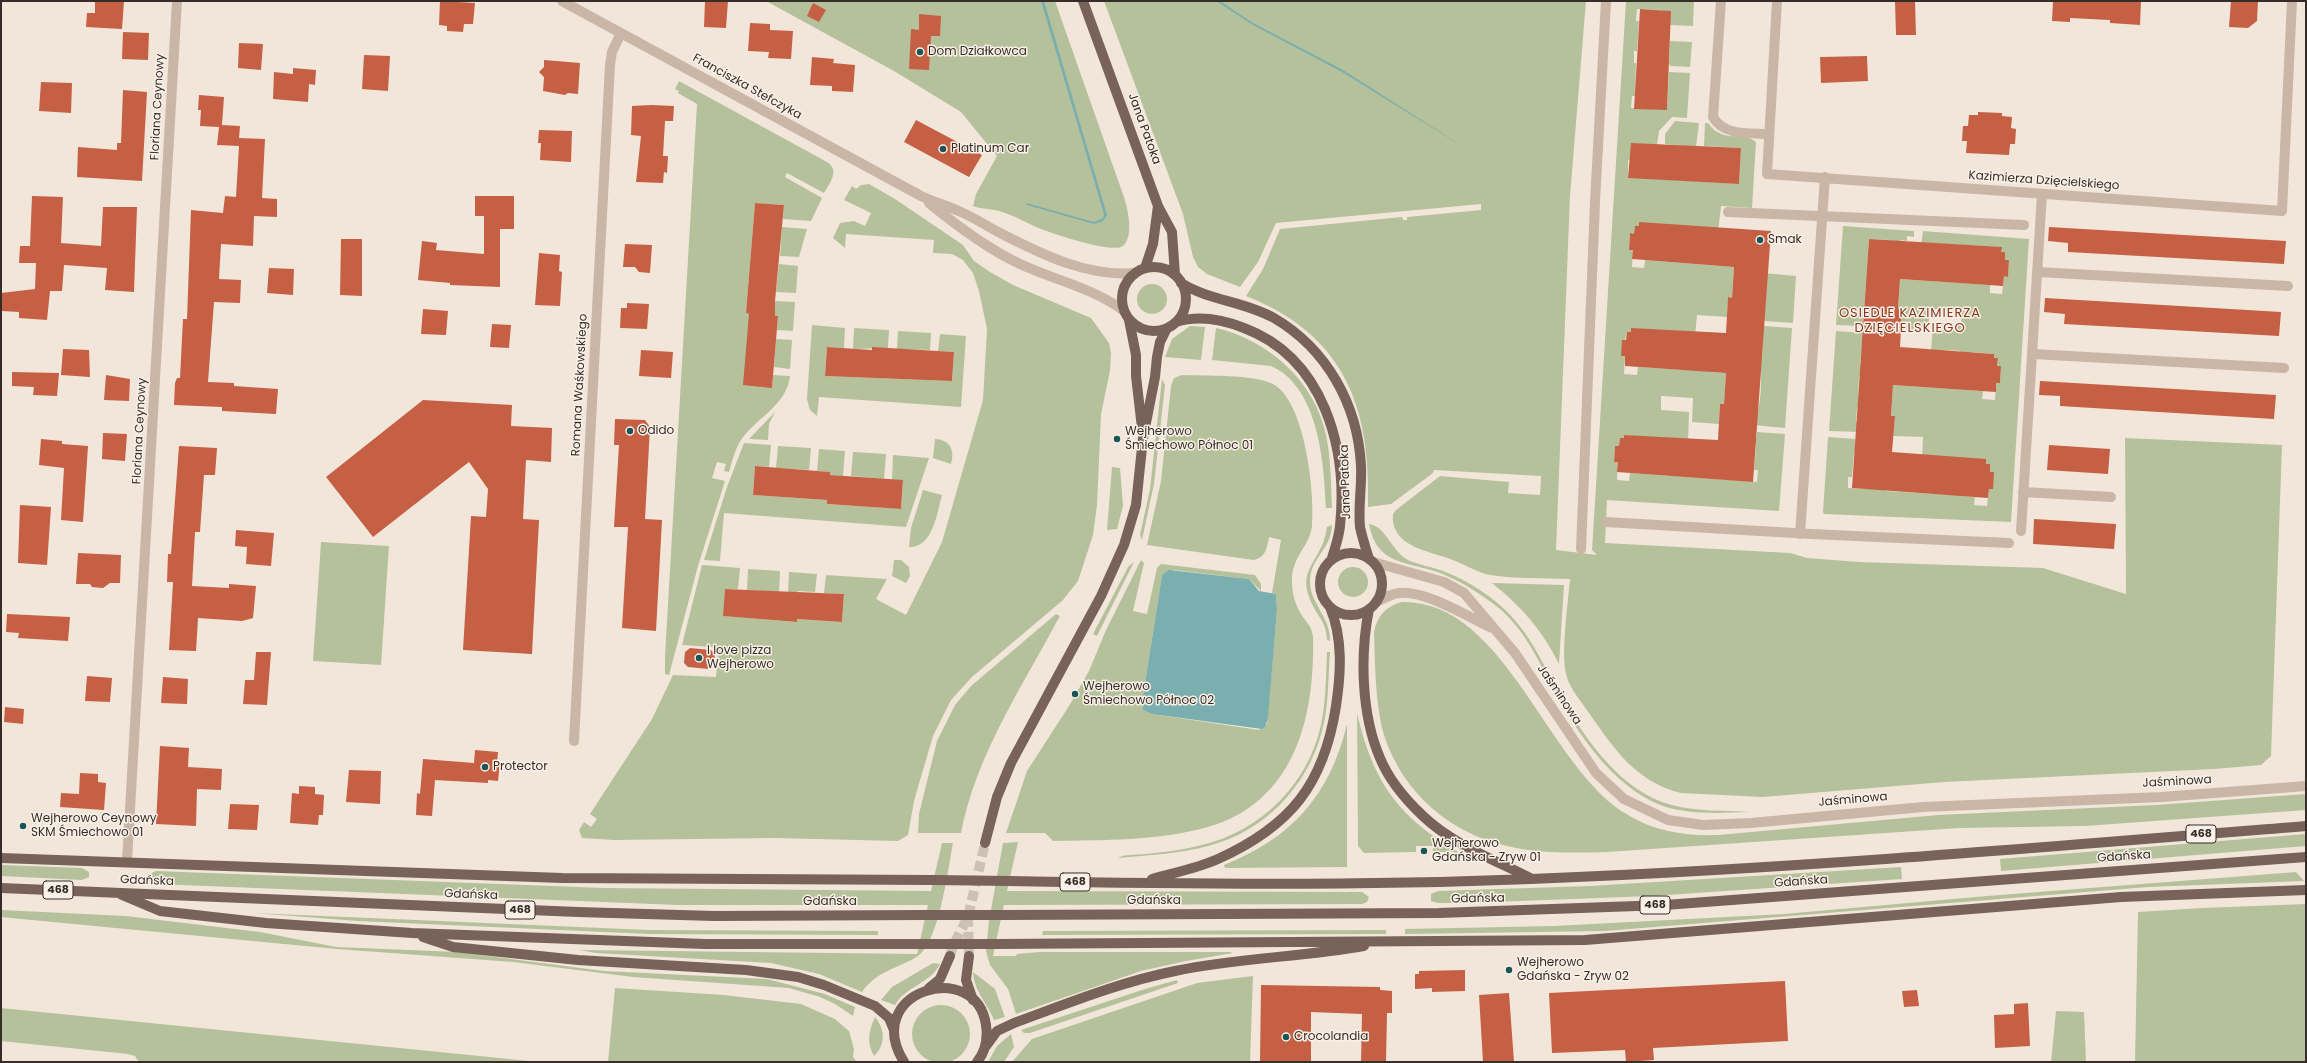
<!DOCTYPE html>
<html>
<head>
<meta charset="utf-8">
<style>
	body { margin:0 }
	#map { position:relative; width:2307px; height:1063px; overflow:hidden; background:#f2e6db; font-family:Poppins,sans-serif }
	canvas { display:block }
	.frame { position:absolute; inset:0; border:2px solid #362c28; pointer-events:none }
</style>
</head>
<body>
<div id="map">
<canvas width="2307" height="1063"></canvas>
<div class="frame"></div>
</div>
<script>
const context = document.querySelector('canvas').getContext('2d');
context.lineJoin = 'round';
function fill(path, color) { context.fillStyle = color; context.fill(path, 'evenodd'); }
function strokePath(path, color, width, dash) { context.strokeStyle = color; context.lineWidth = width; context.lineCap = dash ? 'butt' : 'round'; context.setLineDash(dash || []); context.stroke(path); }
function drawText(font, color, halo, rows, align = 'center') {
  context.font = font + ' Poppins,sans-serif'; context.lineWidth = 3; context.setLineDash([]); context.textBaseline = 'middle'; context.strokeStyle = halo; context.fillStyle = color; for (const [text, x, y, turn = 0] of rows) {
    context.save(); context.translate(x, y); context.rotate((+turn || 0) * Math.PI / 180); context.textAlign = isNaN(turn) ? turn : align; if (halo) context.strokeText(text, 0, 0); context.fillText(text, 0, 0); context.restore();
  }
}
fill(new Path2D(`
	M766 1H1055L1125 200C1128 212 1134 236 1123 246 1113 254 1054 234 1041 229 1028 224 1016 216 1002 212 992 208 983 210 973 206L976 194 997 156 961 112 894 71Z
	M1104 1H1586L1570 196 1556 550 1597 555 1592 550 1626 1H1694L1693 26 1670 25 1662 10 1637 9 1636 21H1639L1637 51H1634V63H1636L1635 96H1632L1631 108 1667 110 1669 72 1690 73 1687 118 1672 117 1659 131 1657 145 1628 160V177L1739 184 1741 148 1704 146 1705 123H1708C1724 145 1742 130 1756 142L1752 208 1721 206 1718 232 1639 223V226H1635L1634 234H1630L1629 250H1633L1632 267 1644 268 1645 260 1734 267 1732 298H1728L1727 317 1697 315 1695 336 1631 328V332H1627L1621 356H1625L1624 374 1637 375 1638 367 1685 370 1708 368V372L1726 373 1724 404H1720L1719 424 1692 422 1693 398 1661 396V410L1689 412 1688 443 1624 435V438H1620L1619 446H1615L1614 462H1618L1617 480 1629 481 1630 473 1757 482 1758 470H1754L1756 447 1752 437H1757V432L1785 434 1779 511 1607 500 1605 543 1790 553 1807 558 1859 562 2043 568 2126 594 2125 438 2282 445 2271 756 2261 765 2214 769 1944 782 1763 797 1681 793C1636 782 1614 749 1589 713 1581 701 1569 688 1566 674 1561 652 1568 603 1570 579 1543 578 1516 579 1490 575 1476 572 1466 565 1453 560 1430 551 1390 547 1393 514L1396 510 1440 476C1462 478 1486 480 1509 482L1508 493 1540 495 1542 459 1541 476 1434 470 1433 473 1391 504 1368 507C1371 406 1344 335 1246 296L1263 269 1280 229 1402 217 1403 220H1407V217L1481 210V204L1276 223 1258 262 1240 287 1207 274 1198 267 1193 257 1183 214Z
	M1670 41 1692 42 1690 67 1671 66 1669 64Z
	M679 81 827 162C840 170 830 183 824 193L787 173 785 177 822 198 811 221 783 219 784 205 755 203 746 313 749 314 772 388 773 375 790 376C787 405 756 418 741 440 735 449 732 462 729 472L724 471 726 464 717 462 712 478 725 481 698 566 669 675 665 674V656L697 104 678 93 679 91 675 89Z
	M1675 121 1699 123 1696 147 1665 144V134Z
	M869 184 895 199 963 245 974 261 990 272 1013 285 1091 318 1109 343 1111 353 1110 371 1101 414 1097 505 1093 535 1078 581 1063 600 972 677 951 700 933 736 914 801 908 835 898 841 775 838 614 840 582 838 579 830 584 822 591 827 597 819 590 814 652 719 673 675 716 677 718 653 712 647 682 645 702 565 740 568 738 589H725L724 616 796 622 797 619 842 622 844 594 824 593 826 575 887 579 876 599 906 615 942 542 983 400 987 329 979 291 973 273 963 260 952 254 933 253 934 240 846 234 845 248 833 238 840 223 854 221 865 226 871 213 844 200 852 186 856 189 861 185Z
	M1843 226 1914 231V237L1907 236V241L1901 240 1900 244H1890V240L1869 239 1863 326 1836 325Z
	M782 227 807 229 799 257 780 256Z
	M1923 231 2029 239 2011 522 1824 514 1823 512 1828 437 1855 439V444H1859L1858 453H1854L1852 477H1848V488L1869 489 1886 487V491L1951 495 1962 492V496L1975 497 1974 505 1987 506 1989 489 1994 472H1990V464H1986V459H1922L1923 437 1893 436 1895 416H1891L1893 385 1983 391 1982 399 1995 400 1996 383H2000L2001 367 1997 366 1998 358H1994V354L1972 352 1961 356V351L1947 350 1931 353 1933 322 1961 325 1962 311 1930 309 1928 331 1901 329 1902 310 1898 309 1900 279 1990 285V293L2002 294 2004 276H2008L2009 260H2005V252H2001V247L1947 244V248L1921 246Z
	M779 264 798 266 796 293 776 292Z
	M1764 273 1796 276 1793 323 1764 321 1767 286Z
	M1137 299a15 15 0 1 1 30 0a15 15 0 1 1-30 0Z
	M775 301 795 302 793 331 777 330 778 316H775Z
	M812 325 845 328 844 348 827 347 825 376 952 381 954 352 938 351 940 334 966 336 961 407 819 397 817 416 810 410 807 399Z
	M1190 326 1205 327 1201 360 1165 357 1172 339Z
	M1764 326 1792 328 1785 428 1753 425C1762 406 1763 377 1758 357H1762L1763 341 1759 340Z
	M854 328 889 330 888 348 853 349Z
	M1216 328C1268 340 1315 381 1326 435 1331 459 1331 484 1332 508H1326C1324 464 1319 387 1271 366L1212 360Z
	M898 331 931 333 930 350 897 349Z
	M1836 331 1863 333 1866 348 1862 347 1860 364 1864 376H1859L1858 399 1861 407H1857L1856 422 1860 423V432L1829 431Z
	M776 339 792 340 790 369 774 367Z
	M1182 375C1205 376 1253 374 1273 384 1305 401 1315 492 1312 526 1310 546 1291 557 1292 582 1292 593 1295 604 1301 614 1306 622 1312 626 1313 637 1315 717 1295 802 1208 827 1158 841 1104 840 1053 841L1045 833H1006L1027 771 1069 706 1089 671 1106 630 1141 560 1144 563 1133 611 1147 614 1157 568 1161 564 1255 575 1261 584V591L1249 579 1174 570 1162 575 1143 696V710L1152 714 1259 730 1267 724 1277 609 1276 594 1272 593 1281 540 1269 537C1267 548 1266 557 1254 560L1147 545 1161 481 1171 386 1174 378Z
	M1162 379 1165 385 1154 484 1142 540 1140 535 1150 489Z
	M775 412 769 424 768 440 749 439Z
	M935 439C951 440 955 451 951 464L933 458Z
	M744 443 771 445 769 467 755 466 753 495 827 500V504L901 509 903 480H892L893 455 929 458 906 527 724 513 720 561 704 560 727 487Z
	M778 446 811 448 809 470 776 468Z
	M819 449 845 451 843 476 830 475V472L817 471Z
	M853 452 886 454 884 479 851 476Z
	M1112 467 1120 468 1123 506 1117 529 1107 530Z
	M923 490 942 495C937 513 933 548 909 547L911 528Z
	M1369 524C1386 526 1392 552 1408 560 1419 565 1432 567 1443 571 1469 581 1494 597 1513 618 1530 637 1541 659 1553 682 1579 730 1616 790 1672 805 1697 812 1725 810 1750 812 1722 813 1690 815 1663 806 1611 787 1574 728 1549 681 1534 650 1517 619 1488 600 1473 589 1458 580 1440 573 1409 561 1377 567 1369 524Z
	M1332 525C1331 550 1311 557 1310 580 1309 603 1331 617 1330 641L1327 640C1326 621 1319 619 1312 604 1298 574 1313 567 1323 543 1325 538 1326 532 1327 527Z
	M321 542 389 546 381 665 313 661Z
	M894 560H901L909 567 910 576 906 583 892 576Z
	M1134 562 1097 636 1093 634 1128 567Z
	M1338 582a15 15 0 1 1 30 0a15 15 0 1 1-30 0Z
	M748 569 780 571 779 592 747 590Z
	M789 572 817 574 815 592 798 591V594L788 593Z
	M1492 583 1564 585 1559 664C1543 631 1521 606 1492 583Z
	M1402 602C1506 600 1548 770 1628 815 1656 832 1686 836 1718 835L1938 815 2156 805 2306 794V810L2085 826 1959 828 1607 852C1572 853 1533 854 1499 844 1443 829 1397 785 1382 728 1375 697 1375 663 1374 632 1377 616 1386 606 1402 602Z
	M1056 614 1060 616 1056 623C1019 692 976 756 961 833H918L919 814 937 741 955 705 971 686Z
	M1327 652H1330C1328 678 1329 706 1322 731 1308 786 1264 832 1208 846 1179 854 1148 855 1118 858 1125 854 1136 855 1145 854 1164 852 1183 850 1202 845 1261 831 1308 784 1321 725 1326 701 1326 676 1327 652Z
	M1357 713C1374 786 1401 820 1467 857H1455L1454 852H1433V846H1416V852L1364 853 1358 846Z
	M1347 724V867L1225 868 1224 865C1292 838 1330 795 1347 724Z
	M2306 834V846L2001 871 2000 859Z
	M1018 842 1007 891 1362 892 1369 897 1367 902 1362 904 1004 905 993 956H1016L1017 954 1039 952H1230L1233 953 1186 961 1141 971 1016 1014 1008 989 990 965 986 951 989 921 1003 843Z
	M942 843H953C948 869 939 942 918 956 899 968 876 971 862 992L819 974 771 963 596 953 579 950 917 954 928 905H678L156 884 147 880V875L156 871 605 888 931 891Z
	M1 865 82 868 89 872V877L82 880 1 876Z
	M1901 867 1902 879 1652 896 1467 903H1438L1431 901V894L1438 891 1590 886Z
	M2296 872 2304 881 2148 887 1605 931 1405 934V929L1554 926 1784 914 1987 896Z
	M2306 904V1062H2135L2138 912 2202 908Z
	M1 910 126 916 260 932 336 947 457 952 604 971 767 979 825 994 855 1007 853 1016 835 1004 820 997 789 988 633 977 513 962 337 949 21 919 1 917Z
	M253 913 649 930 878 931V935L649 934 358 921Z
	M1386 930V934H1369L1042 935 1043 931Z
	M933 963 940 964C930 984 906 986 895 1005L881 1000 892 987Z
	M973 972 995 989 1005 1017 994 1020C987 1003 974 991 973 972Z
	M1253 976 1250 1062H1012L1032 1039 1197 983Z
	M1177 980 1178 983 1030 1033H1024L1021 1030 1145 989Z
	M615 988 724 995 801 1004 835 1019 849 1031 854 1049 853 1057 857 1062H608Z
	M912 1034a29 29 0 1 1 58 0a29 29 0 1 1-58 0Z
	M1 1008 539 1062H139L135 1056 128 1054 1 1041Z
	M2056 1011 2084 1012 2086 1062H2051Z
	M875 1017C885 1029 886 1045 874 1056 866 1042 869 1031 875 1017Z
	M1011 1034 1014 1047 1004 1062H988L997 1046Z`), '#b5c19b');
fill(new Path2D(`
	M1041 1H1044L1107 215 1103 221 1094 224 1027 205 1026 203 1094 222 1103 218 1104 214Z
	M1216 1H1220L1253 23 1343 70 1470 151 1342 72 1253 25Z
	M1169 570 1249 579 1259 591 1276 594 1277 609 1268 718 1265 727 1262 729 1152 714 1143 710V696L1162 575Z`), '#7aaeaf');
fill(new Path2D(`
	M95 1H124L122 29 86 27 87 13H95Z
	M440 1 475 3 473 24H464L463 32 447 31V26L439 25Z
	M705 1H728L726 28 704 27Z
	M1895 1H1915L1916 35H1896Z
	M2053 1H2141L2140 25 2110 23V20L2070 18V22L2052 21Z
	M2231 1H2258L2257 21 2248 28 2229 27Z
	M813 3 826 10 819 22 807 16Z
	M1640 9 1671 11 1667 110 1634 109Z
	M919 14 941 16 940 36H931L929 70 909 69 911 29 919 30Z
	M750 23 770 24V30L793 31 791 59 768 58 769 52 748 51Z
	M123 32 149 33 148 60 122 59Z
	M239 43 263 44 261 70 238 68Z
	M364 55 390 56 388 91 362 89Z
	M1867 56 1868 81 1821 83 1820 57Z
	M812 57 834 59 833 63 855 65 853 92 832 91V86L810 85Z
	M544 60 580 63 578 94 568 93 565 95 543 91 544 77 539 72 544 67Z
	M293 68 316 70 315 85 309 84 308 102 273 99 274 72 293 74Z
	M41 82 72 83 71 113 39 111Z
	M123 90 147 92 142 181 77 177 78 147 117 150V143H121Z
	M199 95 224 97 222 125 240 126 239 138 265 139 262 198 277 199V217L254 216 253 246 221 244 219 279 241 280 240 303 214 302 208 382 234 383V386L278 389 276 414 222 411V407L174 405 175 383 177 378H180L183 319H187L191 210 223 213 225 196 236 197 239 146 217 145 219 127 200 126 201 110H198Z
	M651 105 674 106 673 121H665L663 156H668L667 173 664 172 663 183 636 182 641 136 631 135 632 106Z
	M1978 112 2002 113V116L2012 117 2011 128 2016 129 2015 144H2010L2009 155 1966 153 1967 141H1962L1963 126H1968L1969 115H1978Z
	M916 120 982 155 969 177 904 142Z
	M539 130 572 131 571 162 540 160 541 143H538Z
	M1631 143 1741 148 1739 184 1628 178Z
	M32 196 63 197 61 243 101 246 103 207H137L134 292 105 290 107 268 64 265 62 291H50L47 320 19 318V312L1 311V293L35 289 36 263H19L20 246H30Z
	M475 196H514V229H500V287L450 285V283L418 280 422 241 437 243 436 250 484 254V216H475Z
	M755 203 784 205 775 301V316H778L772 388 743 385 749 314 746 313Z
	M1639 222 1771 231 1753 482 1617 472 1618 462H1614L1615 446H1619L1620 438H1624V435L1718 440 1720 404H1724L1726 373 1625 366V356H1621L1622 340H1626L1627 332H1631V328L1726 333 1728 297 1732 298 1734 267 1632 259 1633 250H1629L1630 233 1634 234 1635 226H1639Z
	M2049 227 2286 241 2284 264 2068 252V243L2048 241Z
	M341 239H362V296L340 295Z
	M1869 239 2002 247 2001 252H2005V260H2009L2008 277 2004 276 2003 286 1900 279 1898 309H1902L1900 347 1994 354V358H1998L1997 366H2001L2000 383H1996V392L1893 385 1891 416H1895L1892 452 1986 459V464H1990V472H1994L1993 489H1989L1988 498 1852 488Z
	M625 244 652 245 650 273 639 272 635 267H623Z
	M539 253 560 255 559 271 562 272 560 306 535 305Z
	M269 268 294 269 293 295 267 293Z
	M2045 298 2281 312 2279 336 2064 324 2065 314 2044 312Z
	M627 303 649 304 647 329 620 328 621 308H627Z
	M423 309 448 311 446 335 421 334Z
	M492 324 511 325 509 348 490 347Z
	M827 347 872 350V347L954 352 952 381 825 376Z
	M63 349 89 350 90 377 61 375Z
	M641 350 673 352 671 378 639 376Z
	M12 372 59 373 57 396 33 395 34 387 12 386Z
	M106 375 130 379 129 401 104 400Z
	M2040 381 2276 395 2274 419 2060 406V396L2039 395Z
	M423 400 512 405 511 426 552 428 551 462 526 460 523 519 539 520 532 654 463 650 471 516 486 517 488 489 469 462 373 537 326 477Z
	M615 419 645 420 650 427 645 519 662 520 656 631 622 628 628 527H614L619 445H614Z
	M103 433 127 434 125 461 102 459Z
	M41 439 62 441V444L88 446 83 522 61 520 64 468 39 465Z
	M2049 445 2110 449 2108 474 2047 470Z
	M179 446 217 448 215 475H204L200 532H195L192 586 229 588V584L256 586 253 618 242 621 198 618 196 651 169 650 173 582H167L168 554H171Z
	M755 466 830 472V475L903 480 901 509 827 504V500L753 495Z
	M20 505 51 507 47 565 18 563Z
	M2034 519 2116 524 2114 549 2033 544Z
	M236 530 274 533 271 566 246 564 247 547 235 546Z
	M78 553 121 555 120 583H110L103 588 92 587 90 584H76Z
	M725 589 844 594 842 622 797 619V622L723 616Z
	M7 614 70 617 68 641 18 638 19 633 6 632Z
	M690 648 711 650 715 654 714 665 709 669 688 667 684 663 685 652Z
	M256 652H271L267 705 243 704 245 680H254Z
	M87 676 112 678 110 702 85 701Z
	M163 677 188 679 187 704 161 703Z
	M5 707 24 709 23 724 4 722Z
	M160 746 189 748 188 767 222 769 221 790 197 789 196 826 156 824Z
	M475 750 498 752 497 763H500L498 781 488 780V783L435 780 432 816 416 815 417 793 420 794 423 759 474 763Z
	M349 770 381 771 380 804 346 802Z
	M80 773 98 774V782L106 783 104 810 60 807 61 793 79 794Z
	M299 786 315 787V794L324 795 323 815H319L318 825 290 823 292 793 299 794Z
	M230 804 259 805 257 830 228 829Z
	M1465 970V991L1432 992V988L1415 989V974H1419V971Z
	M1785 981 1788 1041 1653 1048 1654 1060 1626 1062 1625 1050 1552 1053 1549 993Z
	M1261 985 1380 987V990L1392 991V1013H1387L1386 1062H1361L1362 1014 1311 1012V1062H1260Z
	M1917 990 1919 1006 1904 1007 1902 991Z
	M1509 993 1514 1062H1483L1479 995Z
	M2028 1003 2030 1046 1995 1048 1994 1015 2014 1014V1004Z`), '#c56045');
strokePath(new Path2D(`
	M968 917 969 956
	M950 956 953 946 968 917 985 843`), '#ccc1b7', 10, [10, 5]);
strokePath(new Path2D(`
	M562 1 921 196C934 202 948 206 961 212 975 218 988 227 1002 234 1043 255 1088 277 1135 273
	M1721 1 1713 117C1724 136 1749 133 1768 134
	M1777 1 1767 174 2282 211 2292 1
	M929 203C956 225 986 248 1018 263 1053 280 1092 287 1124 311
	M1728 212 2024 225
	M2038 272 2288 286
	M2033 354 2284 368
	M2023 492 2111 497
	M1606 522 1811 534 2009 543
	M2021 531 2042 194
	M1800 534 1825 177
	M1581 549 1595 202 1606 1
	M1373 562 1444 582 1464 593 1515 653 1596 773 1624 799 1668 820 1703 825 1751 823 1923 807 2161 797 2306 786
	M1376 602C1383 599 1391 594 1399 593 1426 590 1468 617 1492 628
	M574 741 610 65 612 52 621 33
	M127 861 177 1`), '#cab6a7', 10);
strokePath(new Path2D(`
	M1083 1 1158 206 1153 244 1145 268
	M1158 206 1172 232 1175 275
	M1122 299a32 32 0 1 1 64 0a32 32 0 1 1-64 0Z
	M1181 283C1210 301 1244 301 1274 318 1327 349 1358 405 1361 466 1362 486 1358 507 1360 527 1362 537 1366 549 1369 559
	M1129 320 1136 355V376L1142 428
	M1176 322C1199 315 1221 319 1244 328 1324 358 1348 448 1340 526 1339 537 1335 548 1332 558
	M1320 584a31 31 0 1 1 62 0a31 31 0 1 1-62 0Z
	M1369 609C1360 655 1361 714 1380 758 1389 780 1406 800 1423 816 1452 844 1495 860 1530 878
	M985 843 997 797 1011 763 1101 596 1124 545 1136 505 1143 438 1155 377 1157 357 1160 342 1167 328
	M1 858 562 878 934 880
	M1152 879C1173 873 1198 868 1218 859 1291 826 1324 784 1336 706 1341 673 1343 638 1330 607
	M1009 881C1183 884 1358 886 1531 879 1790 869 2048 847 2306 826
	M1 888 578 912 714 916 926 915
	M122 895 160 911 266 923 412 933 705 944H920
	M1002 915 1439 913 1665 905 2306 857
	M423 937 453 947 578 960 746 970 798 977 824 985 875 1006 889 1018 894 1030
	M995 944 1585 940 2121 897 2306 890
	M969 956 966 980 973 1000
	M929 988 940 979 950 956
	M986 1046 997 1031 1014 1023C1066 1004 1120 982 1175 971 1237 958 1302 957 1364 946
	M904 1062C860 991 976 957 986 1025 988 1039 986 1051 977 1062`), '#786259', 10);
strokePath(new Path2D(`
	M934 880 1009 881
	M926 915H1002
	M920 944H995`), '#786259', 10);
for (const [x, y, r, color] of [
	[920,52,4,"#1d5557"],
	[943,149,4,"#1d5557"],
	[1760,240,4,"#1d5557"],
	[630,431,4,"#1d5557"],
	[1117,439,4,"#1d5557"],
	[699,658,4,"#1d5557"],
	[1075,694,4,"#1d5557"],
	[485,767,4,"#1d5557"],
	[23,826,4,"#1d5557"],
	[1424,851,4,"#1d5557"],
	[1509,970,4,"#1d5557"],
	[1286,1037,4,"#1d5557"]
]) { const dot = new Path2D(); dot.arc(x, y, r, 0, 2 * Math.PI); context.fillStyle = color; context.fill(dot); strokePath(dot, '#f9f1e7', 1.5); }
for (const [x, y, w] of [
	[2201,834,30],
	[1075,882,30],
	[58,890,30],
	[1655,905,30],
	[520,910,30]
]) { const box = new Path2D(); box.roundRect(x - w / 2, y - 9, w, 18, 3); context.fillStyle = '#f9f1e7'; context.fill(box); strokePath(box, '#362c28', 1); }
drawText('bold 11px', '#362c28', null, [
	["468",2201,834],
	["468",1075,882],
	["468",58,890],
	["468",1655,905],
	["468",520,910]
]);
drawText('12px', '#362c28', '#f9f1e7', [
	["Dom Działkowca",928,52],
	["Platinum Car",951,149],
	["Smak",1768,240],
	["Odido",638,431],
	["Wejherowo",1125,432],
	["Śmiechowo Północ 01",1125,446],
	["I love pizza",707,651],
	["Wejherowo",707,665],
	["Wejherowo",1083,687],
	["Śmiechowo Północ 02",1083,701],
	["Protector",493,767],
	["Wejherowo Ceynowy",31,819],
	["SKM Śmiechowo 01",31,833],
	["Wejherowo",1432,844],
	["Gdańska - Zryw 01",1432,858],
	["Wejherowo",1517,963],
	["Gdańska - Zryw 02",1517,977],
	["Crocolandia",1294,1037]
], 'left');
drawText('12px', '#362c28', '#f9f1e7', [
	["Franciszka Stefczyka",747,87,29],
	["Floriana Ceynowy",158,107,-87],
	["Jana Patoka",1144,129,70],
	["Kazimierza Dzięcielskiego",2044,181,4],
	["Romana Waśkowskiego",580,385,-87],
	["Floriana Ceynowy",140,431,-87],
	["Jana Patoka",1346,482,-92],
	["Jaśminowa",1559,695,56],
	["Jaśminowa",2177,782,-3],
	["Jaśminowa",1853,800,-5],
	["Gdańska",2124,857,-4],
	["Gdańska",147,881,2],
	["Gdańska",1801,882,-4],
	["Gdańska",471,895,2],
	["Gdańska",1478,899,-1],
	["Gdańska",1154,901],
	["Gdańska",830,902]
]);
context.letterSpacing = '1px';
drawText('13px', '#853621', '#f9f1e7', [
	["OSIEDLE KAZIMIERZA",1910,314],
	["DZIĘCIELSKIEGO",1910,329]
]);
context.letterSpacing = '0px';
</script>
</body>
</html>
